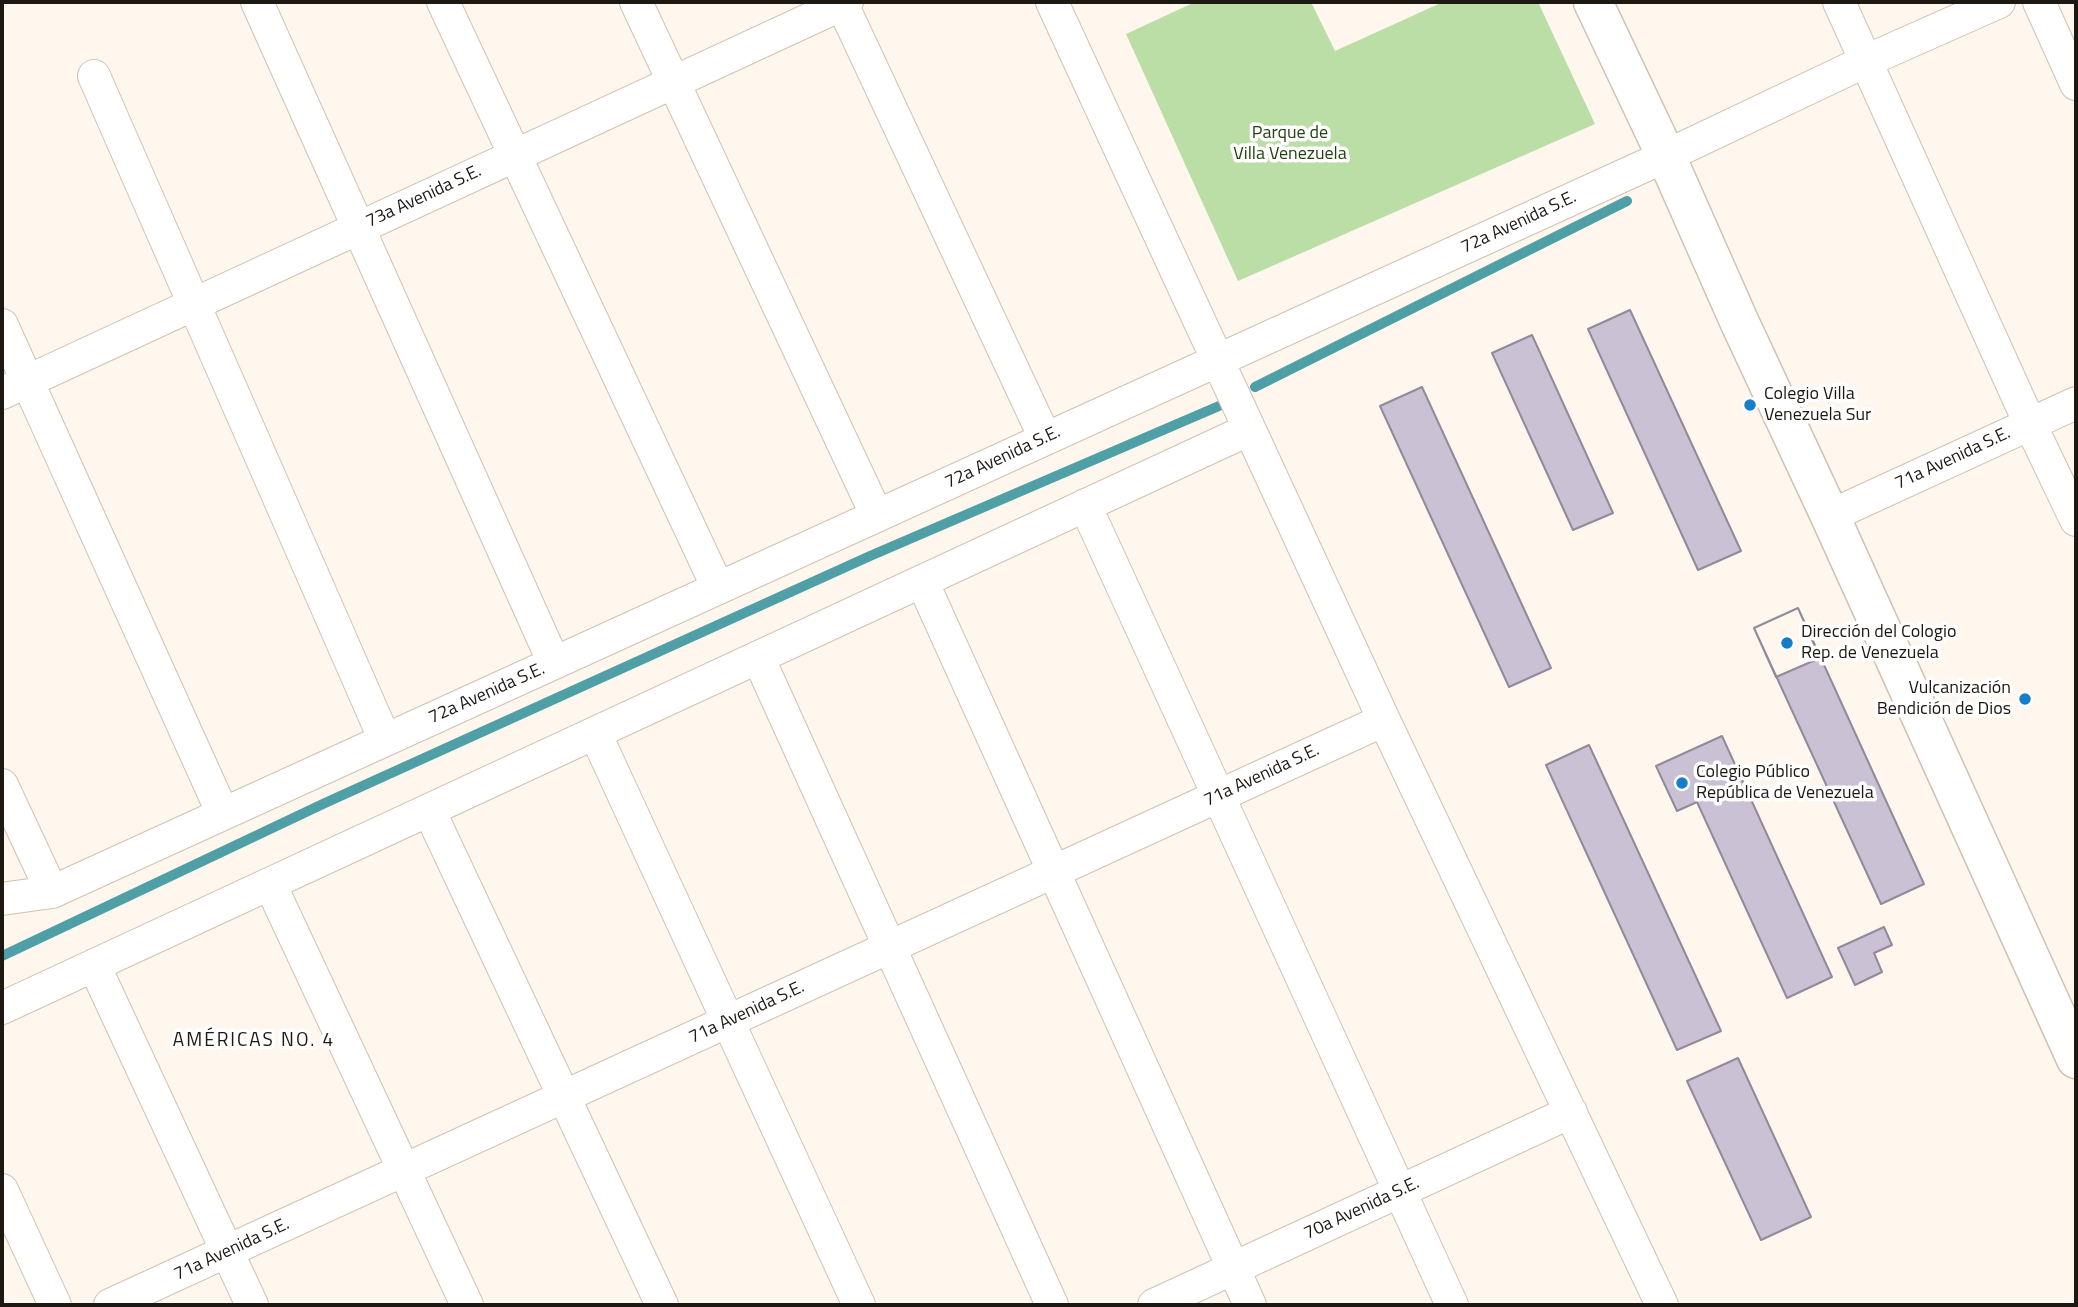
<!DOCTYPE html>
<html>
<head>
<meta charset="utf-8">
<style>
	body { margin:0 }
	#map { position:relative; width:2078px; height:1307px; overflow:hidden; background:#fff6ed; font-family:"Titillium Web",sans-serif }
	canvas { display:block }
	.frame { position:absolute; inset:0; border:4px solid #1d1812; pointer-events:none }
</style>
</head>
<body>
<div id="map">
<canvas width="2078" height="1307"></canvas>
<div class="frame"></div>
</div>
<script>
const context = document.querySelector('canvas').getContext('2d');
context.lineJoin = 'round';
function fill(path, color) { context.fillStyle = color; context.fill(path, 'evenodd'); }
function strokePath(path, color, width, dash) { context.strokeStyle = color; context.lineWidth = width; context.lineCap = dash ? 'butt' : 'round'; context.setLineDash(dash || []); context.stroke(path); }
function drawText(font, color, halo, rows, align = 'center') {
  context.font = font + ' "Titillium Web",sans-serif'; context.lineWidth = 7; context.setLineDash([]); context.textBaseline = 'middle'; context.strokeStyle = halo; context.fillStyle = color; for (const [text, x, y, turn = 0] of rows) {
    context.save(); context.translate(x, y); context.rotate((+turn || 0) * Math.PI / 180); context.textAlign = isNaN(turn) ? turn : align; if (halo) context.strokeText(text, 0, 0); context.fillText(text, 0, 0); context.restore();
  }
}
fill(new Path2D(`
	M1195 2H1311L1335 51 1443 2H1538L1595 124 1238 281 1126 34Z`), '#badea6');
strokePath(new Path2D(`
	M1255 387 1627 201
	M2 956 325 803 870 556 1219 406`), '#4f9fa6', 10);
const building = new Path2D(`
	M1630 310 1741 551 1698 570 1588 329Z
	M1532 335 1613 513 1573 530 1492 353Z
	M1422 387 1551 668 1509 687 1380 406Z
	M1798 608 1924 884 1881 904 1754 628Z
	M1798 608 1820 658 1776 677 1754 628Z
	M1722 736 1832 977 1787 998 1697 802 1677 811 1656 766Z
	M1589 745 1721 1031 1677 1050 1546 765Z
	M1884 927 1892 945 1874 953 1882 972 1855 985 1838 948Z
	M1738 1058 1811 1217 1761 1240 1687 1081Z`);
fill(building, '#cac2d4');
strokePath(building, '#918a9b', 2);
const minor = new Path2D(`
	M257 2 554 663
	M443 2 718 588
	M636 2 877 516
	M841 2 1045 438
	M1052 2 1384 720 1662 1305
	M1839 2 2030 424 2076 520
	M2039 2 2076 84
	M94 76 385 740
	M2 325 223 814
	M2 393 847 2
	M1085 505 1452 1305
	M1830 516 2076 403
	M922 581 1250 1305
	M758 657 1052 1305
	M595 733 859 1305
	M2 785 52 892
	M429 810 662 1305
	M270 884 467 1305
	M2 899 52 892 1666 156 1866 61 1999 2
	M94 965 252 1305
	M2 1008 1248 430
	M2 1190 55 1305
	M110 1305 1384 720
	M1154 1305 1571 1112`);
const tertiary = new Path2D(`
	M1593 2 1666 156 1739 321 1830 516 2076 1059`);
strokePath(minor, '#d0c2b3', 34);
strokePath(tertiary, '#d0c2b3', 41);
strokePath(minor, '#fff', 32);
strokePath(tertiary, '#fff', 38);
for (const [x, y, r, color] of [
	[1750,405,7,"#167ec9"],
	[1787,643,7,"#167ec9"],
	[2025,699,7,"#167ec9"],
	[1682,783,7,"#167ec9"]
]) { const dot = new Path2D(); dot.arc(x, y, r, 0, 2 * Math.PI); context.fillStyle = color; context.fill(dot); strokePath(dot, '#fff', 2.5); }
drawText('18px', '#254110', '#fff', [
	["Parque de",1290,134],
	["Villa Venezuela",1290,155]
]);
drawText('18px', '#1d1812', '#fff', [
	["73a Avenida S.E.",424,197,-25],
	["72a Avenida S.E.",1519,223,-25],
	["72a Avenida S.E.",1003,458,-25],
	["71a Avenida S.E.",1953,459,-25],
	["72a Avenida S.E.",487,694,-24],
	["71a Avenida S.E.",1262,776,-25],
	["71a Avenida S.E.",747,1013,-25],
	["70a Avenida S.E.",1362,1209,-25],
	["71a Avenida S.E.",232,1250,-25]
]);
drawText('18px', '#1d1812', '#fff', [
	["Colegio Villa",1764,395],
	["Venezuela Sur",1764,416],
	["Dirección del Cologio",1801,633],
	["Rep. de Venezuela",1801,654],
	["Vulcanización",2011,689,"right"],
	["Bendición de Dios",2011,710,"right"],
	["Colegio Público",1696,773],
	["República de Venezuela",1696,794]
], 'left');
context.letterSpacing = '2px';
drawText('19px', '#1d1812', '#fff', [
	["AMÉRICAS NO. 4",254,1041]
]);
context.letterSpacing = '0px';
</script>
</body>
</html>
